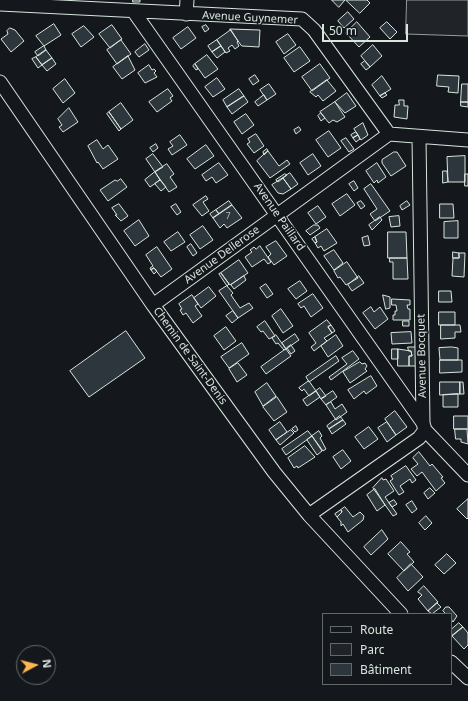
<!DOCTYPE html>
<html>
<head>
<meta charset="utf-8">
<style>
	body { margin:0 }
	#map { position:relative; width:468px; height:701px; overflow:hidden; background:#14181c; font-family:"Noto Sans",sans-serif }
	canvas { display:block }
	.legend { position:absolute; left:322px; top:613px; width:130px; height:72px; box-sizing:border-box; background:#14181c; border:1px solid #626a69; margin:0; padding:5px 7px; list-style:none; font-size:12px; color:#d8e6dc }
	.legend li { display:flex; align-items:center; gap:8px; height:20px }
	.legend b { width:20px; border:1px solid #626a69 }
	.north { position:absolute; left:16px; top:645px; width:40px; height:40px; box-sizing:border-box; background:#14181c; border:1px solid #626a69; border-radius:50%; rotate:83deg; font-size:11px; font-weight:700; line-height:16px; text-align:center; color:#d8e6dc }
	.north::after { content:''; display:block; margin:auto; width:14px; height:18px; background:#ffb74d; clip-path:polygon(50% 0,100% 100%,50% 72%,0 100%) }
	.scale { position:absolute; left:322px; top:24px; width:86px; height:18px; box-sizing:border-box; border:2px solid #d8e6dc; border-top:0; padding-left:5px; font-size:12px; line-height:14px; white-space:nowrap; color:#d8e6dc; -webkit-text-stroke:3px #14181c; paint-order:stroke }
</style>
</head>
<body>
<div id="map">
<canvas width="468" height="701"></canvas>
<ul class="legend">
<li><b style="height:5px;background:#14181c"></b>Route</li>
<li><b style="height:11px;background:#202428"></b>Parc</li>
<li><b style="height:11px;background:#2c363c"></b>Bâtiment</li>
</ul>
<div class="north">N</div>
<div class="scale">50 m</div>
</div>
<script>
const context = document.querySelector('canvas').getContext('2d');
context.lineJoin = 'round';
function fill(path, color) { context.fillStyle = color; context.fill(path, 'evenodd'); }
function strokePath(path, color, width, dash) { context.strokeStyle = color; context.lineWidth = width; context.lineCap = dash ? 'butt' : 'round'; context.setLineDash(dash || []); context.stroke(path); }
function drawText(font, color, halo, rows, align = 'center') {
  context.font = font + ' "Noto Sans",sans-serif'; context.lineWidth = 3; context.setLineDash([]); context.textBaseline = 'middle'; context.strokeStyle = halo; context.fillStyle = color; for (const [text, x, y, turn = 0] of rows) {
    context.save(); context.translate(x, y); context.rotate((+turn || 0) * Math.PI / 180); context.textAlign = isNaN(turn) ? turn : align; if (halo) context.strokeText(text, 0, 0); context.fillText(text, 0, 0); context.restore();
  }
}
const green = new Path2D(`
	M407 0H468V36L406 34Z`);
fill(green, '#202428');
strokePath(green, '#939e99', 1);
const building = new Path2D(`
	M133 0H140V2H133Z
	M332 0H345L339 7Z
	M346 0H367L370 3 360 13Z
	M348 12 354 19 344 28 338 21Z
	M357 22 370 37 359 47 346 33Z
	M387 22 397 32 390 39 380 28Z
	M54 24 61 35 44 46 36 36Z
	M112 25 122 39 110 48 99 34Z
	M206 25 209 29 205 32 202 27Z
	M84 26 94 37 81 47 72 34Z
	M188 27 196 38 181 49 173 38Z
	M10 28 15 30 24 41 11 52 1 39 8 34 7 31Z
	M230 29 260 30 259 47 242 46Z
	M231 30 238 41 237 42 239 46 235 49 232 45 228 48 230 51 226 53 217 40Z
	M288 34 296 45 284 54 276 42Z
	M121 40 131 54 117 64 107 50Z
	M217 40 221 46 212 52 208 46Z
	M145 44 149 50 139 57 135 52Z
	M373 45 382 56 370 67 361 56Z
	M44 46 46 50 38 56 35 52Z
	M221 46 225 52 217 58 212 52Z
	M300 47 310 61 294 72 284 58Z
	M46 50 52 58 42 65 36 57Z
	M207 55 218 69 205 78 195 64Z
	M128 56 135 70 122 79 113 67Z
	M36 57 42 65 38 68 32 59Z
	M52 58 56 64 47 71 42 65Z
	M365 61 370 67 366 70 361 64Z
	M195 64 198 69 196 70 193 66Z
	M320 64 330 78 312 91 302 77Z
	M149 65 152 70 154 69 156 71 154 73 157 77 145 83 138 73Z
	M255 75 259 81 253 85 249 79Z
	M438 75 459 76 458 93 448 92 449 87 437 86Z
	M382 76 391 89 380 96 372 85Z
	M217 78 225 89 213 97 205 87Z
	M65 79 75 93 63 103 53 89Z
	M327 80 336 91 323 101 318 95 316 97 310 92Z
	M269 84 276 94 267 100 260 90Z
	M462 84H468V102H461Z
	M168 89 173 96 170 98 172 101 157 112 149 102Z
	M239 89 244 96 227 107 223 100Z
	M347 93 356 106 345 113 335 102Z
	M385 93 387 95 382 98 380 96Z
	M264 95 267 100 258 106 255 102Z
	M244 96 248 102 232 114 227 107Z
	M399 100H404V106H408L407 119 394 117 395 105H399Z
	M335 102 345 117 337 122 333 120 329 123 320 112Z
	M461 102H468V107L461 106Z
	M121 103 133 120 121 129 109 112Z
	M69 108 78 122 63 132 59 127 62 125 58 119Z
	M109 112 121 129 119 131 107 114Z
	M321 113 325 118 321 121 318 116Z
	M246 114 254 125 242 134 234 122Z
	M363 123 368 135 361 140 354 129Z
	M299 127 301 130 296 134 294 130Z
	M329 131 341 148 328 157 316 140Z
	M356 132 358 135 353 138 351 135Z
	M256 134 264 146 254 153 247 144 250 142 248 139Z
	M180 135 187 145 172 155 168 149 173 146 170 142Z
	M358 135 360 139 356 142 353 138Z
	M346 138 354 149 349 152 341 141Z
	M97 140 103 149 108 145 118 159 103 169 98 162 97 163 88 146Z
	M156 144 158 148 153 152 150 148Z
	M206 145 214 156 195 169 187 159Z
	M267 149 268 151 264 155 263 152Z
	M268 151 279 166 287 160 290 164 270 178 257 161Z
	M394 152H397L406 166 391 176 382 163V160Z
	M153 154 163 167 155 172 146 159Z
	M313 154 321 166 308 175 300 163Z
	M465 156V182H448L447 157Z
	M219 163 228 175 216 183 212 177 206 181 202 175Z
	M377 163 386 177 378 183 377 180 374 183 366 171Z
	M167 164 174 174 170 177 177 187 169 192 155 172Z
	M443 171H447L448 182 443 183Z
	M155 172 160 180 150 187 145 180Z
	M290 173 298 184 291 189 283 178Z
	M285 174 287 175 278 182 276 180Z
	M465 174H468V186H465Z
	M283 178 291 189 283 194 278 193 272 185Z
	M121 179 127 187 108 201 100 190 115 180 117 181Z
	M160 180 166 187 161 191 155 184Z
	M354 181 358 188 354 191 349 184Z
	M371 184 390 211 375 221 370 214 377 209 364 189Z
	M347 194 355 205 340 216 332 204Z
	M206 196 208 199 203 202 209 211 202 216 193 205Z
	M229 201 232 205 219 214 216 210Z
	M361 201 365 206 361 209 357 203Z
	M407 201 410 205 402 210 400 206Z
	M119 204 128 216 121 221 115 215H117L112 208Z
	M176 204 181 212 177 215 171 207Z
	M440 204H453L454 218H440Z
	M232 205 242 218 227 228 224 224 220 228 213 218Z
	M318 206 326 217 316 224 308 213Z
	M216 210 219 214 213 218 210 214Z
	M399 216 400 226 391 227 389 217Z
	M380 217 382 220 372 230 369 225Z
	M139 220 149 236 135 246 124 231Z
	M458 221V238H444V222Z
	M314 225H318L320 228 310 235 306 231Z
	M203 226 213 240 200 249 190 235Z
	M327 229 337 243 324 251 321 246 318 248 315 243 317 242 315 237Z
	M178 232 185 242 171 251 164 242Z
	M388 232H406L407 258H388Z
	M368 236 370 245 364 246 362 238Z
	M315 237 317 242 315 243 312 239Z
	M276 241 287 256 274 265 268 257 271 254 266 247Z
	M191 244 197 253 193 256 187 247Z
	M260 246 271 262 268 264 264 259 252 267 245 257 252 252 250 250 254 247 256 249Z
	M157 247 172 269 161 277 154 268 151 270 150 268 153 266 146 255Z
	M334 250 343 263 334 270 324 256Z
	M453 252 459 253V258H453Z
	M459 253H465L464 277 452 276 453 258H459Z
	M390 258H407L408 279H393V262H390Z
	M239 260 248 273 230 285 221 273Z
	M347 262 358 278 346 285 340 277 338 278 334 271Z
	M154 268 157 271 154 274 151 270Z
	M221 273 229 284 227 286 219 274Z
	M244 276 246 280 234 289 231 285Z
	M359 276 364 283 352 291 348 285Z
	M300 281 307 291 296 299 288 289Z
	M266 284 273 294 267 298 260 288Z
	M227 286 233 293 231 295 240 308 249 303 253 308 238 318 219 291Z
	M209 287 216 296 201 308 194 298Z
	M439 291H451L452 302H439Z
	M313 294 323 308 311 317 304 306 301 308 298 304Z
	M192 295 198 304 195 306 202 316 193 323 186 313 183 315 180 310 182 309 179 304Z
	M383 295 390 297V308L386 309Z
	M392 299 410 300V305H407L408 309H410V320H393V315H395V311H397L396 305H392Z
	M371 307 374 312 380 307 388 319 375 329 363 313Z
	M281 309 293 326 283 333 272 316Z
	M233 311 238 318 232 323 226 316Z
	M439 312H455V325H439Z
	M327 320 331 325 328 327 332 333 324 338 327 341 314 351 311 347 316 343 309 333Z
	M265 321 275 336 269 339 263 331 261 332 257 327Z
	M403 321H409V326H403Z
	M331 325 335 331 332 333 328 327Z
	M441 325H460L461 332H455V338L441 339Z
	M226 327 236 341 224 350 214 336Z
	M126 331 145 358 89 397 70 371Z
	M411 332 412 343 392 344 391 333Z
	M295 334 299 340 286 349 282 343Z
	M276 335 286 349 284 350 278 343 276 344 272 338Z
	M336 335 343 346 328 357 321 346Z
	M242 343 249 354 229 368 221 357Z
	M291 345 295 351 291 354 287 348Z
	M408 347H416V366H409V356H412L411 351H409Z
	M452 347 458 348V360H440L439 348Z
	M286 349 291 356 266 374 261 367Z
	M392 349H398V359H392Z
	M398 349 411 351 412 356H409V366H398Z
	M353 351 359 359 331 380 329 377 347 364 342 358Z
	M336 356 339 361 309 382 306 377Z
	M440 360H462V372L440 373Z
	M360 362 362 364 365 363 367 366 365 369 367 371 350 383 343 372Z
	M238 363 247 375 237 382 229 369Z
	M371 376 377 386 366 394 364 391 354 399 348 390Z
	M309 381 316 391 309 396 304 389 302 391 299 388Z
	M440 382H460V394L440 395Z
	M460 382H463L464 394H460Z
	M267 383 276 396 263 406 255 392Z
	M320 388 326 396 321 399 316 391Z
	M316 391 320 397 307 406 303 400Z
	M333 391 337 397 326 405 321 399Z
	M458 394V407H443V395Z
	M277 397 287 412 274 421 263 407Z
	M331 402 335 409 342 404 347 412 336 420 326 405Z
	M395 411 407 427 396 435 385 419Z
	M340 416 343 420 329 429 327 426Z
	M454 416H468V429H454Z
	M343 420 346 424 332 434 329 429Z
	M280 422 287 432 276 440 269 430Z
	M387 422 396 435 387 442 378 428Z
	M296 426 298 430 295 432 292 429Z
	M369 427 378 439 364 449 355 437Z
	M455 429H467L468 444 461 442V439H456Z
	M291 430 294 433 280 445 276 440Z
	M308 431 312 436 286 455 282 449Z
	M319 431 322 436 320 438 326 449 323 451 312 436Z
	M312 436 322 451 317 455 307 440Z
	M305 446 315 457 298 468 297 466 294 468 288 458Z
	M343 450 351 461 341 469 333 457Z
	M419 452 430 466 432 464 443 477 441 478 445 483 436 491 422 472 417 476 411 469 418 464 413 458Z
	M406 466 416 480 412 483 410 479 400 486 404 492 399 495 390 481 393 479 391 476Z
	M382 478 383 480 386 479 394 491 385 497 397 514 393 516 373 488Z
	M430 488 435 493 428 499 424 493Z
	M375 489 385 505 377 511 367 495Z
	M468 499V518L467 519 457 509Z
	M394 500 397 504 392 507 389 503Z
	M412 501 417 509 412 513 406 505Z
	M345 507 353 517 360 512 364 516 363 520 348 532 343 524 341 526V522L337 517 342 512 341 510Z
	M341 510 342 512 337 517 335 514Z
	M426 516 432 523 425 530 419 523Z
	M382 530 388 539 371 555 364 547Z
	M401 542 410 552 407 554 414 562 404 571 388 554Z
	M447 554 456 563 444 574 435 565Z
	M411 564 423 577 408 591 397 578Z
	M424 586 438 602 428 611 418 599 422 595 418 592Z
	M437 603 441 607 432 614 428 611Z
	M446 607H449L457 616 453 622 451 619V614H446L443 611Z
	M459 623 463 627 452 636 451 630Z
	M463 627 468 633V645L464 649 452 636Z`);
fill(building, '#2c363c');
strokePath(building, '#d8e6dc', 1);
const minor = new Path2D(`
	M0 4 302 19 314 30 389 134 468 140
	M134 12 423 423
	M186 14 187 0
	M0 82 153 305 274 472 309 515 401 614
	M153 305 389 134
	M425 430 468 475
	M309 515 419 438 425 430 423 423 419 137
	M451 662 468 678`);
strokePath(minor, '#d8e6dc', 15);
strokePath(minor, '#14181c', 13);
drawText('9px', '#adbab4', null, [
	["7",228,216]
]);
drawText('11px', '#d8e6dc', '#14181c', [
	["Avenue Guynemer",250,18,3],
	["Avenue Paillard",279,217,55],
	["Avenue Dellerose",222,255,-36],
	["Chemin de Saint-Denis",190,356,54],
	["Avenue Bocquet",422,356,-91]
]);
</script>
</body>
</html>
